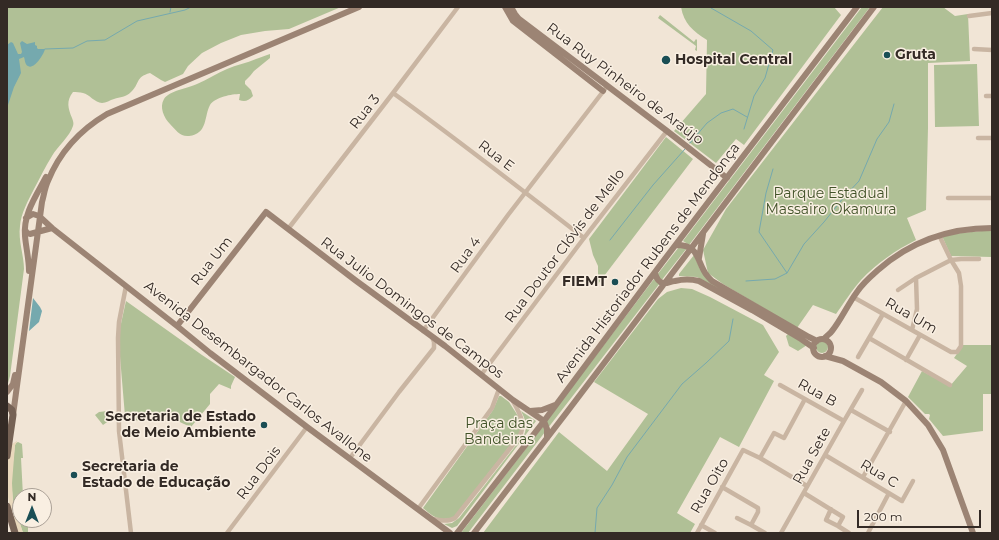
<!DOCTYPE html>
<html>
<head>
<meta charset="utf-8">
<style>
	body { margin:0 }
	#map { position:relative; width:999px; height:540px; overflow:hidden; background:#f1e5d6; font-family:Montserrat,sans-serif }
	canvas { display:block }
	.frame { position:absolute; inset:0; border:8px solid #332a25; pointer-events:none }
	.north { position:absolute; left:12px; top:488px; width:40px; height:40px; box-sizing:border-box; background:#f9efe2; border:1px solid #aaa096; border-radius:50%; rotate:0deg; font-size:11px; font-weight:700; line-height:16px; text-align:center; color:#332a25 }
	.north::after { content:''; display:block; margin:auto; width:14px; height:18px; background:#1a4e55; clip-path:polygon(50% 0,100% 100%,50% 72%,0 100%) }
	.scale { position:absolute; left:857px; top:510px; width:124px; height:18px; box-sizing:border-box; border:2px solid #332a25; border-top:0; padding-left:5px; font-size:12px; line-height:14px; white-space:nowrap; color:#332a25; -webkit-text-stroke:3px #f9efe2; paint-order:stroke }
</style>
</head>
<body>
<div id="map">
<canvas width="999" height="540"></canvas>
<div class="frame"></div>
<div class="north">N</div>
<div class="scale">200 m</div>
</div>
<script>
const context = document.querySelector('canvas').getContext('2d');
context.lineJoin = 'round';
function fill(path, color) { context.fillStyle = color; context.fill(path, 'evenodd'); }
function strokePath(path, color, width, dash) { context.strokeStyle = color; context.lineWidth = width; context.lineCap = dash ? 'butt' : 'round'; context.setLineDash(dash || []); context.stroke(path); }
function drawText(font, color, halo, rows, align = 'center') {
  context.font = font + ' Montserrat,sans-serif'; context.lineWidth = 3; context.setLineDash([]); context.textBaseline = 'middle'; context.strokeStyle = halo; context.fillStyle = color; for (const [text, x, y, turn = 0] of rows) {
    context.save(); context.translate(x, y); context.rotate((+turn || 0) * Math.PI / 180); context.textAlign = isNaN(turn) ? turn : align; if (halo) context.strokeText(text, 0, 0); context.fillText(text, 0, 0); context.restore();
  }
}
fill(new Path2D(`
	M7 7H341L289 29 265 31 241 35 221 43 202 53 188 66 183 74 165 82 161 80 150 73C135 77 140 84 131 92 126 97 120 97 114 99 110 100 106 103 102 103 95 103 89 94 83 93 80 92 76 92 73 92 66 101 68 108 72 118 73 121 74 123 73 126 70 136 57 147 52 156 45 167 40 178 34 189 28 201 21 213 20 226 18 241 24 255 24 269L10 376 7 387Z
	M681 7H834L841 15 744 145 736 139 716 163 674 131 706 94 707 40C693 31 684 24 681 7Z
	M862 7H870L689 245 683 241Z
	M883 7H943L955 16 968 14 970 61 928 63V128L926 210 907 218 916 240C896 250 877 263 861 280 852 290 844 303 836 314L813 305 797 328 723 284 708 273 703 250 726 209Z
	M660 15 694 42 696 39 697 40V51L695 50 696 46 658 18Z
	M270 54V58L254 71 250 76 245 81V84L251 90 253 96C248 101 245 102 239 100L240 94C232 94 215 97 210 105 204 116 208 134 189 136 180 137 176 130 170 124 164 118 159 107 164 99 169 91 188 88 197 84 207 80 217 73 227 69 236 65 247 63 256 59 261 57 265 56 270 54Z
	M977 64 979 126 935 127 934 65Z
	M666 137 693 159 598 284V266L593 255 589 239Z
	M992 230V257L951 256 942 236 961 233Z
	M679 247 687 248 661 281 657 275Z
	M694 255 700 269 751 306 697 277 679 276V274Z
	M654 279 660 283 548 428 546 421Z
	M681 288 692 289 710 297 763 325 779 352 764 375 774 381 739 447 720 437 677 513 695 524 690 533H483L559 432 607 471 648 414 594 382 658 299 667 292Z
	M126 301 202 355 235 377 231 386V389L219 384 210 394V404L191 427C182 424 158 410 150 413 146 414 144 419 141 421L128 419 125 416 119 345 120 328Z
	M788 334 807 345 798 351 789 346 786 336Z
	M816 347a6 6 0 1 1 12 0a6 6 0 1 1-12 0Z
	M963 345H992V394H983V431L943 436 929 419 930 415 929 414H925L908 397 922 371 950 386 967 366 954 358Z
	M499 396H501L509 402 518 416 521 427 520 433 454 517C440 522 433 517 423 508L493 410Z
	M107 411 108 418 110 420 103 425 95 415 99 412Z
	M521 411 536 421 457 526 452 528 444 524 452 523 459 518 524 435C528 426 525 419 521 411Z
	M544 425 545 432 468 533H461Z
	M18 442 22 444 23 458H21L23 496H20V520H24L25 526H28V533H23L13 502 11 479 15 445 16 443Z`), '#b0c096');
fill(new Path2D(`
	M17 441V442L15 445 12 483 13 502 23 533H18L10 508 7 491V470L9 452 12 444Z`), '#e9d8bc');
fill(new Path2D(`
	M22 41 27 44 35 42V45L37 46V48L38 49H45C44 54 34 70 28 66 25 65 25 60 24 57L19 59 21 73 14 87 7 108V45L11 42 13 43 18 54H21L22 52 20 43Z
	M33 298 40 307 42 311 39 322 29 331Z`), '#75a9ae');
strokePath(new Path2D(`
	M711 8 751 31 773 50 765 78 754 96 744 129
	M170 12 171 7
	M45 49 73 48 87 41 105 40 137 21 185 10 191 7
	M690 143 707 123 721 113 733 109 747 117
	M610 240 653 185 685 149
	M787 273 804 244 824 222 844 197 859 181 877 139 889 122 894 104
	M746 281 775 279 787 273 759 232 766 193 773 169
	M595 533 597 508 612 485 627 457 682 384 706 363 729 341 733 319`), '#75a9ae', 1);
strokePath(new Path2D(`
	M969 16 992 13
	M974 49 992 50
	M393 93C458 140 521 189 584 238
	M986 96H992
	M978 138H992
	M948 198H992
	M288 229 393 93 458 7
	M126 286 119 322 118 338 119 431 131 533
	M898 290 916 278 951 260 961 259H979
	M853 297 951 352H957L961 346V286L959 273 951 260 939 235
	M912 330 917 309 916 278
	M423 331 508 215 605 89
	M869 338 950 385
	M858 357 883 314
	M906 360 920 335
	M481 375 584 238 667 131
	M780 385 844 421
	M851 410 890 432
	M825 455 902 501 913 481
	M350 458 399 392 434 348V342L432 337
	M760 458 774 433 784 438 805 399
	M863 477 906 401
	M722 487 758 508V512L751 525
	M804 493 843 517 838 526 849 533
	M418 509 492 408 499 389
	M831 509 826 520 838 526
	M737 518 751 525 765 533
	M433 519C441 521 448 522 455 518L519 437C527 425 519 412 513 401
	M701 525 715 533
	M227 533 307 427
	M697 533 743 450 760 458 807 486
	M781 533 844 421 862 390
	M868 533 889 493`), '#c9b5a2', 4.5);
strokePath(new Path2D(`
	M505 7 513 21 603 91
	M511 7 515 14 519 19 667 131 727 178
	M26 218 33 214 39 216 52 228 177 326 210 353 307 427 450 533
	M25 230 27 233 30 234 52 228
	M676 245C698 245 696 257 704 271 706 275 709 278 712 281L809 337 817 341
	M699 258 703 234
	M29 271C29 259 26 248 25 236 23 214 36 196 46 177
	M655 273C656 277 658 282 663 283 667 284 671 281 675 281 683 279 691 279 699 281L752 310 801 339 814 348
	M177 326 266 212 355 280 445 346 513 400 544 421 547 429V438
	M824 339C826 336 830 334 832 331 841 320 848 304 857 292 862 284 870 277 878 270 911 241 948 228 992 228
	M813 348a9 9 0 1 1 18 0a9 9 0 1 1-18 0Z
	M825 356 843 361 881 382 906 401 928 425 943 450 973 533
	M7 392 13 384 15 375
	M530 411 542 410 555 405
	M13 415 42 202C44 195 45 187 48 181 60 151 80 130 107 114L359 7
	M457 533 544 421 661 264 857 7
	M474 533 567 412 874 7`), '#9c8474', 6);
strokePath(new Path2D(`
	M7 406 12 410 13 415 7 456
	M7 506 15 533`), '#766255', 7);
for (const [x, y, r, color] of [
	[887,55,4,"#1a4e55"],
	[666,60,5,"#1a4e55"],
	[615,282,4,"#1a4e55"],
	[264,425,4,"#1a4e55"],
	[74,475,4,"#1a4e55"]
]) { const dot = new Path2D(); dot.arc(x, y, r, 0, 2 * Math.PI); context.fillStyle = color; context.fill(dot); strokePath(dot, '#f9efe2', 1.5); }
drawText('bold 14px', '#332a25', '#f9efe2', [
	["Gruta",895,55],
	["Hospital Central",675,60],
	["FIEMT",607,282,"right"],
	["Secretaria de Estado",256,417,"right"],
	["de Meio Ambiente",256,433,"right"],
	["Secretaria de",82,467],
	["Estado de Educação",82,483]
], 'left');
drawText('14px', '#332a25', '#f9efe2', [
	["Rua Ruy Pinheiro de Araújo",625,84,37],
	["Rua 3",365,112,-52],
	["Rua E",496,156,37],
	["Rua Doutor Clóvis de Mello",565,246,-53],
	["Rua 4",466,255,-54],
	["Rua Um",212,261,-52],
	["Avenida Historiador Rubens de Mendonça",648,263,-53],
	["Rua Julio Domingos de Campos",412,308,37],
	["Rua Um",911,316,30],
	["Avenida Desembargador Carlos Avallone",258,372,38],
	["Rua B",817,393,29],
	["Rua Sete",812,456,-61],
	["Rua Dois",259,473,-53],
	["Rua C",879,474,31],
	["Rua Oito",710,486,-60]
]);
drawText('14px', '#415228', '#f9efe2', [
	["Parque Estadual",831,194],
	["Massairo Okamura",831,210],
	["Praça das",499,424],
	["Bandeiras",499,440]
]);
</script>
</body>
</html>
